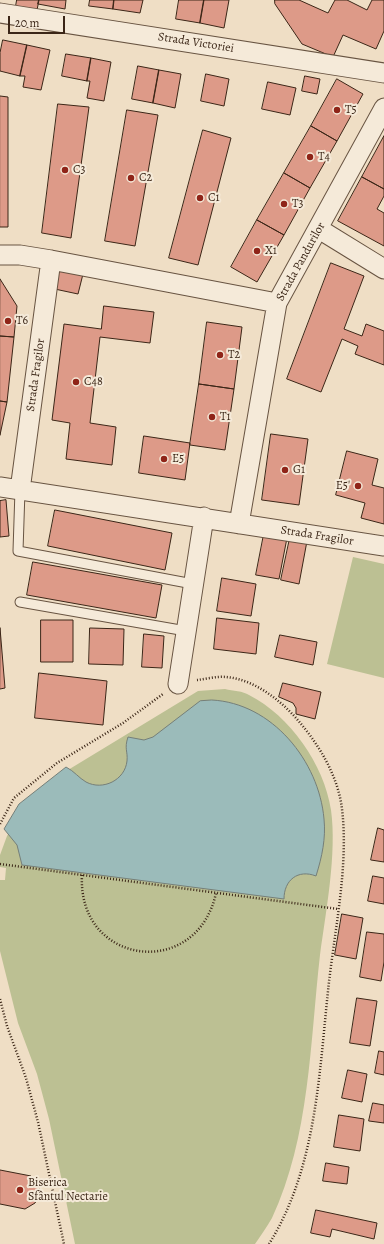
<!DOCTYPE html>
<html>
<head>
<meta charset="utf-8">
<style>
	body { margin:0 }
	#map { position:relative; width:384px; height:1244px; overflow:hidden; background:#efdec5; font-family:Alegreya,serif }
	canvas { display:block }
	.scale { position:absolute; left:8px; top:16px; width:57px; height:18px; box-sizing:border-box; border:2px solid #3b2617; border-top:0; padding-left:5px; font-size:12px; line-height:14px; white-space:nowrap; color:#3b2617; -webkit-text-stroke:3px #f5ead9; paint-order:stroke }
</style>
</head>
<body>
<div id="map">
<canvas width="384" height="1244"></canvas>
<div class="scale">20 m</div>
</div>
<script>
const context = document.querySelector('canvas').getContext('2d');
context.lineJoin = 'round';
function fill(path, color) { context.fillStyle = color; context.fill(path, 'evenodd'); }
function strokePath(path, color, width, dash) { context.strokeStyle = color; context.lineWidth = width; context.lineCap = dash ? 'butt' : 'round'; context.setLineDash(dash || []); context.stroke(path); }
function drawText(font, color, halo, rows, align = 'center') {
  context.font = font + ' Alegreya,serif'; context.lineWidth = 4; context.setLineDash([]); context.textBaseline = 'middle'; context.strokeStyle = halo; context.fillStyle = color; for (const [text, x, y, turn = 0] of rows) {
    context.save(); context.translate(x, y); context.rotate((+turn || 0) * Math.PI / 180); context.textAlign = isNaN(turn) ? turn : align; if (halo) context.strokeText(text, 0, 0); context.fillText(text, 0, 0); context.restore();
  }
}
fill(new Path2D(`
	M353 557 384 564V678L327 664Z
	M225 689C233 691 243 691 249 695 290 716 324 764 331 810 337 853 326 911 320 955 310 1042 310 1137 272 1218 267 1227 261 1235 255 1244H75L49 1119 37 1074 18 1023 0 951V880H5L6 868 0 867V855L7 836 23 806 63 773 198 691Z`), '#bcc093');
const water = new Path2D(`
	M212 700C272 703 319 761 324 819 326 838 322 857 316 876 298 869 284 880 284 899L22 865 17 845 4 829 19 804 66 767C74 771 79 778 86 782 103 791 125 780 127 761 128 751 124 749 128 737L144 740 153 737 200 701Z`);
fill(water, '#9bbbba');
strokePath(water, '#757f79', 1);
const building = new Path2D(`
	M17 0H39L37 10 16 6Z
	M39 0H66L65 9 38 4Z
	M90 0H114L113 9 89 6Z
	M114 0H143L140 13 113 9Z
	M179 0H204L200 23 176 19Z
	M204 0H229L224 28 200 23Z
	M275 0H299L328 13 335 0H347L367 10 372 0H384V31L376 49 343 35 333 57 302 44 275 4Z
	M3 40 27 45 20 76 0 71V53Z
	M27 45 50 50 41 90 23 87 25 76H20Z
	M66 54 91 58 87 81 62 76Z
	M91 58 111 62 104 101 87 98 90 81H87Z
	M138 66 159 70 153 103 132 99Z
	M159 70 181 74 175 108 153 103Z
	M206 74 229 79 224 106 201 101Z
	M305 76 320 79 317 94 302 91Z
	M337 79 363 94 337 141 311 126Z
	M268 82 296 88 290 115 262 109Z
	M0 96 8 97V227H0Z
	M58 104 89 107 71 238 42 233Z
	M127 110 158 115 135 246 105 241Z
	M311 126 337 141 310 188 284 173Z
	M203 130 231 138 198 265 169 258Z
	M384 136V189L362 177Z
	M284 173 310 188 284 235 257 220Z
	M362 177 384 189V196L377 209 384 213V246L338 221Z
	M257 220 284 235 257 282 231 267Z
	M331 263 364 276 344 329 362 336 366 324 384 331V365L355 354 358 346 342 339 321 392 287 379Z
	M54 268 83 274 78 294 50 288Z
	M0 279 17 306 14 337 0 336Z
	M104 306 154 312 150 343 100 337 90 423 116 427 112 465 66 459 70 423 52 420 64 324 101 329Z
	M207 322 242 327 234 389 199 384Z
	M0 336 14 337 7 402 0 401Z
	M199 384 234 389 225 450 190 445Z
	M0 401 7 402 0 435Z
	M271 434 308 439 299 505 262 500Z
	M144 436 190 443 185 480 139 473Z
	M347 451 378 459 372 485 384 488V524L361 518 365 503 336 495Z
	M6 500 9 536 0 537V501Z
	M55 510 172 533 165 570 48 546Z
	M264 534 287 538 279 579 256 575Z
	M290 538 307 541 299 584 281 580Z
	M33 562 162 585 156 618 27 595Z
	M222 578 256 584 251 616 217 611Z
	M217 618 259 623 256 654 214 649Z
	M41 620H73V662H41Z
	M0 628 5 688 0 689Z
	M90 628 124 629 123 665 89 664Z
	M144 634 164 636 162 668 142 667Z
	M280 635 317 642 313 665 275 657Z
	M39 673 107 681 103 725 35 718Z
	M283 683 321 692 315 719 296 714V708L293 703 279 697Z
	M378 828 384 830V862L371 860Z
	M373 876 384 878V904L368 901Z
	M342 914 363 918 356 959 335 955Z
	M367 932 384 934V962L381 981 360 977Z
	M357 998 377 1001 370 1046 350 1043Z
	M379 1051 384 1052V1075L375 1073Z
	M348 1070 367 1074 362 1102 342 1098Z
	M373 1103 384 1105V1123L369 1121Z
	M339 1115 364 1119 360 1151 334 1147Z
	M326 1163 349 1167 347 1184 323 1181Z
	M0 1170 31 1176 39 1185 40 1194 35 1203 25 1209 0 1204Z
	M316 1210 377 1223 374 1239 332 1229 330 1237 311 1233Z`);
fill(building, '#dd9a88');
strokePath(building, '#3b2617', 1);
const service = new Path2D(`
	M20 490 18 551 193 584
	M20 602 186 631`);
const minor = new Path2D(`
	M0 13 384 73
	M319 229 384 269
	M0 255H20L51 260 277 303
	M0 487 384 546
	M20 490 51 260
	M239 524 277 303 384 108
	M178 684 204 517`);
strokePath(service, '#685442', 11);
strokePath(minor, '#685442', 21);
strokePath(new Path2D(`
	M197 680C206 679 217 676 226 677 253 679 279 699 296 718 318 743 338 775 342 809 349 866 334 933 328 991 319 1076 316 1169 269 1244
	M0 824 14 798 57 763 123 723 163 694
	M0 864 338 909
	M82 875C77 966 197 981 216 893
	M0 999 7 1026 26 1078 38 1122 64 1244`), '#3b2617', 2.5, [1, 2]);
strokePath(service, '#f5ead9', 9);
strokePath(minor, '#f5ead9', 19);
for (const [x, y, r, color] of [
	[337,110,4,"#8f2418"],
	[310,157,4,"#8f2418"],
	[65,170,4,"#8f2418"],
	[131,178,4,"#8f2418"],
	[200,198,4,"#8f2418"],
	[284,204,4,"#8f2418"],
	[257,251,4,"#8f2418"],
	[8,321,4,"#8f2418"],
	[220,355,4,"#8f2418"],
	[76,382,4,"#8f2418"],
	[212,417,4,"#8f2418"],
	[164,459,4,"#8f2418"],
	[285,470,4,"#8f2418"],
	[358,486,4,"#8f2418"],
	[20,1190,4,"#8f2418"]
]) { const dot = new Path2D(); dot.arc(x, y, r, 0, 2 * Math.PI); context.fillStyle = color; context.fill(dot); strokePath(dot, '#f5ead9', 1.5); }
drawText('12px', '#3b2617', '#f5ead9', [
	["Strada Victoriei",196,43,9],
	["Strada Pandurilor",301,262,-61],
	["Strada Fragilor",36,375,-82],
	["Strada Fragilor",317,536,9]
]);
drawText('12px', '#3b2617', '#f5ead9', [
	["T5",345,110],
	["T4",318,157],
	["C3",73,170],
	["C2",139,178],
	["C1",208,198],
	["T3",292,204],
	["X1",265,251],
	["T6",16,321],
	["T2",228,355],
	["C48",84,382],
	["T1",220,417],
	["E5",172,459],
	["G1",293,470],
	["E5'",350,486,"right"],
	["Biserica",28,1183],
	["Sfântul Nectarie",28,1197]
], 'left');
</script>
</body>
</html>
